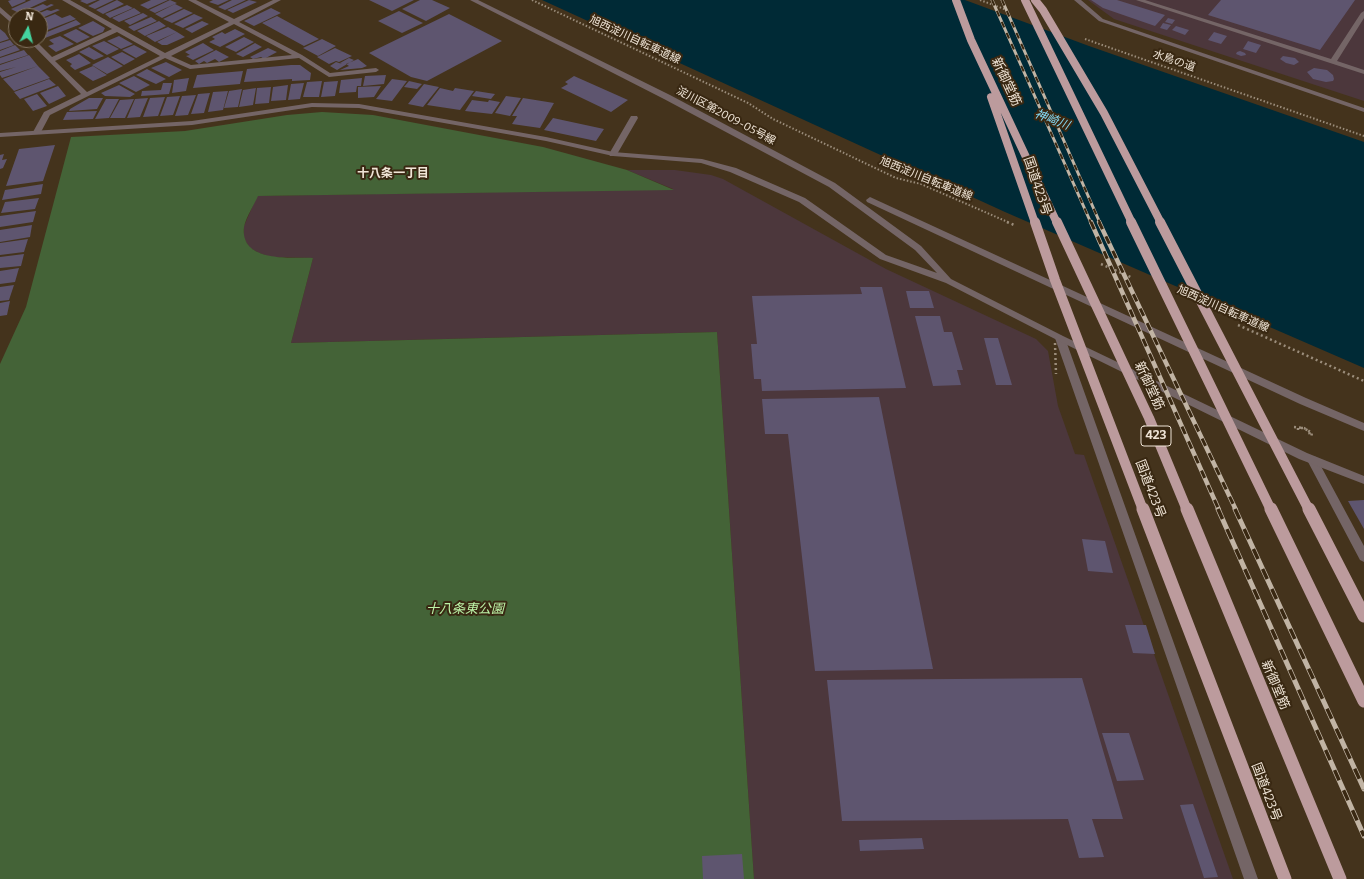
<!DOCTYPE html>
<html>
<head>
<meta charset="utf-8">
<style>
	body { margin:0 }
	#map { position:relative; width:1364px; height:879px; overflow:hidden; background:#44331c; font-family:Bitter,serif }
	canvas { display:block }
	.north { position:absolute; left:8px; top:8px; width:40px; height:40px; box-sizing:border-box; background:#392812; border:1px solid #827360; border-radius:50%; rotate:7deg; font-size:11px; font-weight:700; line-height:16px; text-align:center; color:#efe4d6 }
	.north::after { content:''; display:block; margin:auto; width:14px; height:18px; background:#44d49f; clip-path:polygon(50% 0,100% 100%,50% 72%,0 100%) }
</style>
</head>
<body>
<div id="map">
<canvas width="1364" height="879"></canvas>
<div class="north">N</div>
</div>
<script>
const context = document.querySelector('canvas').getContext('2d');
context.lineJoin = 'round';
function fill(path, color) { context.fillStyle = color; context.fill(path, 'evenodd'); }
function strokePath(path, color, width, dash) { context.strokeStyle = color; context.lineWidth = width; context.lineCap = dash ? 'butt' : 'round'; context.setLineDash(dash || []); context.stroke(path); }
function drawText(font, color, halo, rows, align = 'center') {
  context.font = font + ' Bitter,"Noto Sans JP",serif'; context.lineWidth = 4; context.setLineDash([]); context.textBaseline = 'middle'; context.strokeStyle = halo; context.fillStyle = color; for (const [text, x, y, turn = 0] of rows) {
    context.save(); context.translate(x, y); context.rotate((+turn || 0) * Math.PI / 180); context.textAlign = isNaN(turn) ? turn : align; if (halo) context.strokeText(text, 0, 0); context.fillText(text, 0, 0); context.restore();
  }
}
fill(new Path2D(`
	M1088 0H1364V101L1114 19Z
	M627 170H675L711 175 723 179 886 269 1036 339 1048 351 1058 406 1075 454 1084 455 1233 879H754L717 332 291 343 313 258 271 257 259 253 250 248 244 239V226L257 196 673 189Z`), '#4c373c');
fill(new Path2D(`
	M322 112 373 115 543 147 627 170 674 190 258 196C254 205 246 217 244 227 240 263 291 257 313 258L291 343 717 332 754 879H0V364L26 307 71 137 185 131 287 115Z`), '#446337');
fill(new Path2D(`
	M542 0H965L1089 46 1364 142V368L1005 212Z`), '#002a36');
fill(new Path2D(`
	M11 0H25L26 1 12 7 8 1Z
	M31 0H47L19 13 11 9Z
	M82 0H97L87 4 80 1Z
	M100 0H114L95 9 88 6Z
	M117 0 124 4 103 14 96 10Z
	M151 0H168L148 9 140 5Z
	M170 0 177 3 155 13 149 10Z
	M213 0H229L218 5 209 2Z
	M232 0H246L225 10 218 7Z
	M249 0 257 2 233 13 227 10Z
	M369 0H414L392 11Z
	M420 0H432L450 8 426 21 402 9Z
	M1091 0H1117L1165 15 1155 26 1103 8Z
	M1221 0H1355L1320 50 1208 15Z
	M43 4 47 6 51 4 54 5 30 16H23L19 14Z
	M175 4 183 8 162 18 155 14Z
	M127 5 133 8 110 18 105 14Z
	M134 8 141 13 119 22 112 18Z
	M271 8 281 13 254 26 244 21Z
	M57 9 60 10 40 19V16H32L47 10 51 11Z
	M184 9 193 13 172 23 163 19Z
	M399 11 423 23 402 33 378 21Z
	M143 13 148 16 130 25 124 21Z
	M55 14 62 18 70 15 76 19 40 33V20Z
	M194 14 203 18 183 28 174 24Z
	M449 14 502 41 427 81 411 77 369 53Z
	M277 16 319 39 304 46 262 23Z
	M151 17 157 21 134 31 128 27Z
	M1168 18 1175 20 1172 24 1165 22Z
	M76 20 81 24 45 38 40 35Z
	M93 21 105 28 103 32 93 36 78 28Z
	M159 21 166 26 145 36 137 31Z
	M202 21 209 24 192 33 185 29Z
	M1163 23 1171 25 1167 30 1160 28Z
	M1176 26 1189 30 1185 35 1172 30Z
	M168 27 177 32 155 42 146 36Z
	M0 29 5 33 9 39 0 42Z
	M76 29 90 37 77 43 63 35Z
	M235 29 245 34 220 47 209 42 215 39 212 37 222 32 225 34Z
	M177 32 185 37 167 45H162L157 42Z
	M1214 32 1227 36 1221 44 1208 40Z
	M60 36 74 44 56 52 48 46 54 44 49 40Z
	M119 36 133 44 121 49 107 41Z
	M244 37 254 42 236 52 225 47Z
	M322 39 336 46 318 56 303 48Z
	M10 40 14 45 0 50V43Z
	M104 41 119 49 107 55 92 46Z
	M1248 41 1261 45 1256 53 1243 49Z
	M203 43 214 50 193 60 186 56 190 55 185 52Z
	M255 43 262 47 243 57 236 54Z
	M15 45 20 50 0 57V51Z
	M134 45 147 52 136 58 122 50Z
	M89 47 104 56 94 60 79 52Z
	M268 48 277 52 264 59 261 57 253 59 250 57Z
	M335 48 352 56 339 62 336 61 329 64 317 57Z
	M24 50 28 55 0 64V58Z
	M216 50 229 57 219 62 215 59 207 63 204 61 199 64 195 61Z
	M1240 51 1245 53 1246 55 1241 56 1236 54 1237 52Z
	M122 52 135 59 124 65 111 57Z
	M79 54 91 63 75 70 70 66 72 64 66 60Z
	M29 55 38 66 2 78 0 75V72L16 67 0 71V65Z
	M1283 56 1295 58 1299 62 1294 65 1286 63 1280 59Z
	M108 57 123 66 107 74 92 65Z
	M349 58 354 60 337 70 330 66 336 62 342 64 340 63Z
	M358 59 367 66 362 68 340 70 349 66 346 64Z
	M166 62 182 70 169 77 151 68Z
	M291 65H300L311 73 310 80 292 81V79L244 82 247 69Z
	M38 66 50 78 14 91 3 79Z
	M93 66 107 75 93 81 79 72Z
	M1314 68 1327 70 1333 75 1334 79 1333 81 1326 82 1313 79 1307 72Z
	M147 69 166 79 156 84 136 75Z
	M243 71 240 84 193 88 197 75Z
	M386 75 384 84 363 86 365 76Z
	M134 76 150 85 136 92 119 83Z
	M574 76 628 100 611 112 561 88 568 84 565 82Z
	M189 78 186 91 172 93 174 80Z
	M362 78 361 86H357L356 92 339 93 341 80Z
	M49 79 56 85 20 99 14 92Z
	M392 79 407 81 392 101 376 99Z
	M322 81 319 97H303L307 82Z
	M338 81 335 96 321 97 324 82Z
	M409 81 422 84 417 89 404 87Z
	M163 83H172L169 94 141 96 142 91 161 90Z
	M304 83 300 99 288 100 291 84Z
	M424 84 439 87 423 107 408 104Z
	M119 85 135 94 130 97 105 96 101 93Z
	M288 85 286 100 271 101 273 87Z
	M58 86 66 96 49 104 40 93Z
	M381 86 374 97 358 98V87Z
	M271 87 269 103 255 104 257 88Z
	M256 88 253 105 239 107 243 90Z
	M440 88 453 91 455 88 474 91 460 110 427 105Z
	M242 89 238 107 224 108 229 91Z
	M228 91 223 110 208 112 213 92Z
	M476 91 495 94 491 99 472 96Z
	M210 93 204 113 191 114 198 94Z
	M37 94 47 106 33 111 24 99Z
	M196 95 188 115 175 116 182 96Z
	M180 96 173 115 160 116 167 97Z
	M506 96 521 98 510 116 495 113Z
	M165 97 158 116 143 117 150 98Z
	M89 98H103L97 109 69 111 70 109Z
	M148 98 140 117 127 118 135 99Z
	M523 98 554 103 540 128 512 124 517 116H512Z
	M106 99H119L109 118 95 119Z
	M134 99 125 118H110L120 100Z
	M472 100 488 102 489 100 500 102 492 114 465 111Z
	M97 111 93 119 63 120 67 112Z
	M553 118 604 129 596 141 544 130Z
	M55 145 43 181 6 186 19 149Z
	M4 154 2 160 7 159 3 168 0 169V155Z
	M43 184 41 194 2 200 5 190Z
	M39 198 35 209 1 213 5 202Z
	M36 211 33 222 0 227V216Z
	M32 225 30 237 0 242V230Z
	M28 239 24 252 0 255V243Z
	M24 254 21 266 0 268V257Z
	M19 268 15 282 0 284V271Z
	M14 285 9 300 0 301V287Z
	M860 287H882L906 388 762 391 761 379H754L751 344H757L752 296 862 294Z
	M906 291H929L934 308H910Z
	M10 301 7 315 0 316V303Z
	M915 316H940L944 332H952L963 370H957L961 385 933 386Z
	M984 338H998L1012 385H996Z
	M879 397 933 669 815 671 788 434H765L762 399Z
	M1364 500V529L1348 501Z
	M1082 539 1105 541 1113 573 1088 571Z
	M1125 625H1146L1155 654 1133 653Z
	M1082 678 1123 819H1092L1104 857 1079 858 1068 819 842 821 827 680Z
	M1102 733H1129L1144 780 1117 781Z
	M1193 804 1218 877 1204 878 1180 805Z
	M922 838 924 849 860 851 859 840Z
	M742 854 744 879H703L702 856Z`), '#5e556f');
strokePath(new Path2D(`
	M532 0 748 103 773 119 896 178 921 184 1010 223
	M980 0 1007 10
	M1085 39 1364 136`), '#9b8d7b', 2, [1.5, 2]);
strokePath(new Path2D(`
	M1007 222 1014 225
	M1101 264 1133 278
	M1238 325 1364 381
	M1294 427 1304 428 1312 433 1311 437
	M1298 430V428H1303L1309 431 1310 436`), '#9b8d7b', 2.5, [2, 3]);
fill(new Path2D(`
	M1136 0H1145L1331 59 1361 13 1364 11V18L1337 61 1364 70V74Z`), '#746566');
fill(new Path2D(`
	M62 0H70L165 53 229 22 188 0H196L234 19 273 0H281L239 22 302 55 330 73 376 68 379 70 376 72 329 77 299 58 190 69 165 58 50 115 41 132 37 134 33 132 44 112 81 94 28 40H35L52 57 112 29ZM234 24 292 55 191 65 171 56ZM117 32 160 56 87 92 55 61Z
	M1074 0H1081L1103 19 1364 108V112L1099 21Z
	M0 7 16 21V27L0 13Z
	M631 116H637L638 118 616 156H610L609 154Z
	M870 197 1306 398 1364 423V431L1300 404 867 202 866 200Z
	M1060 335 1065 338 1258 879H1244L1055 338Z
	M1312 456 1316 457 1364 546V562L1360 560 1307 460 1308 457Z`), '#746566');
fill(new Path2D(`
	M470 0H478L670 95 835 183 921 246 951 279 1063 336 1307 453 1364 476V484L1299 459 1057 340 946 283 880 259 799 202 730 172 701 163 613 156 546 141 359 108 312 107 192 125 0 137V133L192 121 312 103 359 104 546 137 613 152 702 159 736 168 805 198 886 255 937 273 915 250 829 187 664 99Z`), '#746566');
const railFar2 = new Path2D(`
	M992 0 1091 223
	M1002 0 1100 223`);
const railFar1 = new Path2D(`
	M1091 222 1219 510
	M1099 222 1236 510`);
const rail = new Path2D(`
	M1218 509 1364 836
	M1235 509 1364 789`);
strokePath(railFar2, '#c1b4a4', 3);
strokePath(railFar1, '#c1b4a4', 4.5);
strokePath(rail, '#c1b4a4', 5);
strokePath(railFar2, '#392812', 2, [6]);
strokePath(railFar1, '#392812', 3, [8]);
strokePath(rail, '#392812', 3.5, [11]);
strokePath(new Path2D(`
	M1055 343 1056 374`), '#9b8d7b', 2.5, [2, 3]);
strokePath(new Path2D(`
	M956 0 971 40 1057 223
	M1025 0 1132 223
	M1035 0 1043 10 1104 113 1161 223
	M991 97 1035 223`), '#bc9b9d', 8);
strokePath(new Path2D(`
	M1035 222 1055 280 1143 510
	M1057 222 1149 418 1187 510
	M1131 222 1271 510
	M1160 222 1309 510`), '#bc9b9d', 10);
strokePath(new Path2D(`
	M1143 509 1285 879
	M1187 509 1340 879
	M1271 509 1364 701
	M1309 509 1364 616`), '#bc9b9d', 13);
drawText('11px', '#efe4d6', '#392812', [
	["旭西淀川自転車道線",635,40,25],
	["水鳥の道",1174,61,19],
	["淀川区第2009-05号線",726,116,28],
	["旭西淀川自転車道線",926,179,22],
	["旭西淀川自転車道線",1223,309,24]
]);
drawText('italic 12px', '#85dbf8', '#392812', [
	["神崎川",1052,120,21]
]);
drawText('bold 12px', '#efe4d6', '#392812', [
	["十八条一丁目",393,174]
]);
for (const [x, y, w] of [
	[1156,436,30]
]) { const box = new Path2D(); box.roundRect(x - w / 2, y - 10, w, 20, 3); context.fillStyle = '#392812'; context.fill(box); strokePath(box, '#efe4d6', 1); }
drawText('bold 12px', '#efe4d6', null, [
	["423",1156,436]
]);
drawText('13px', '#efe4d6', '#392812', [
	["新御堂筋",1006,82,65],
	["国道423号",1037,186,71],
	["新御堂筋",1149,386,65],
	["国道423号",1150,489,69],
	["新御堂筋",1275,685,67],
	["国道423号",1266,792,69]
]);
drawText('italic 13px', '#bdf4a8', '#392812', [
	["十八条東公園",465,609]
]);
</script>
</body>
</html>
